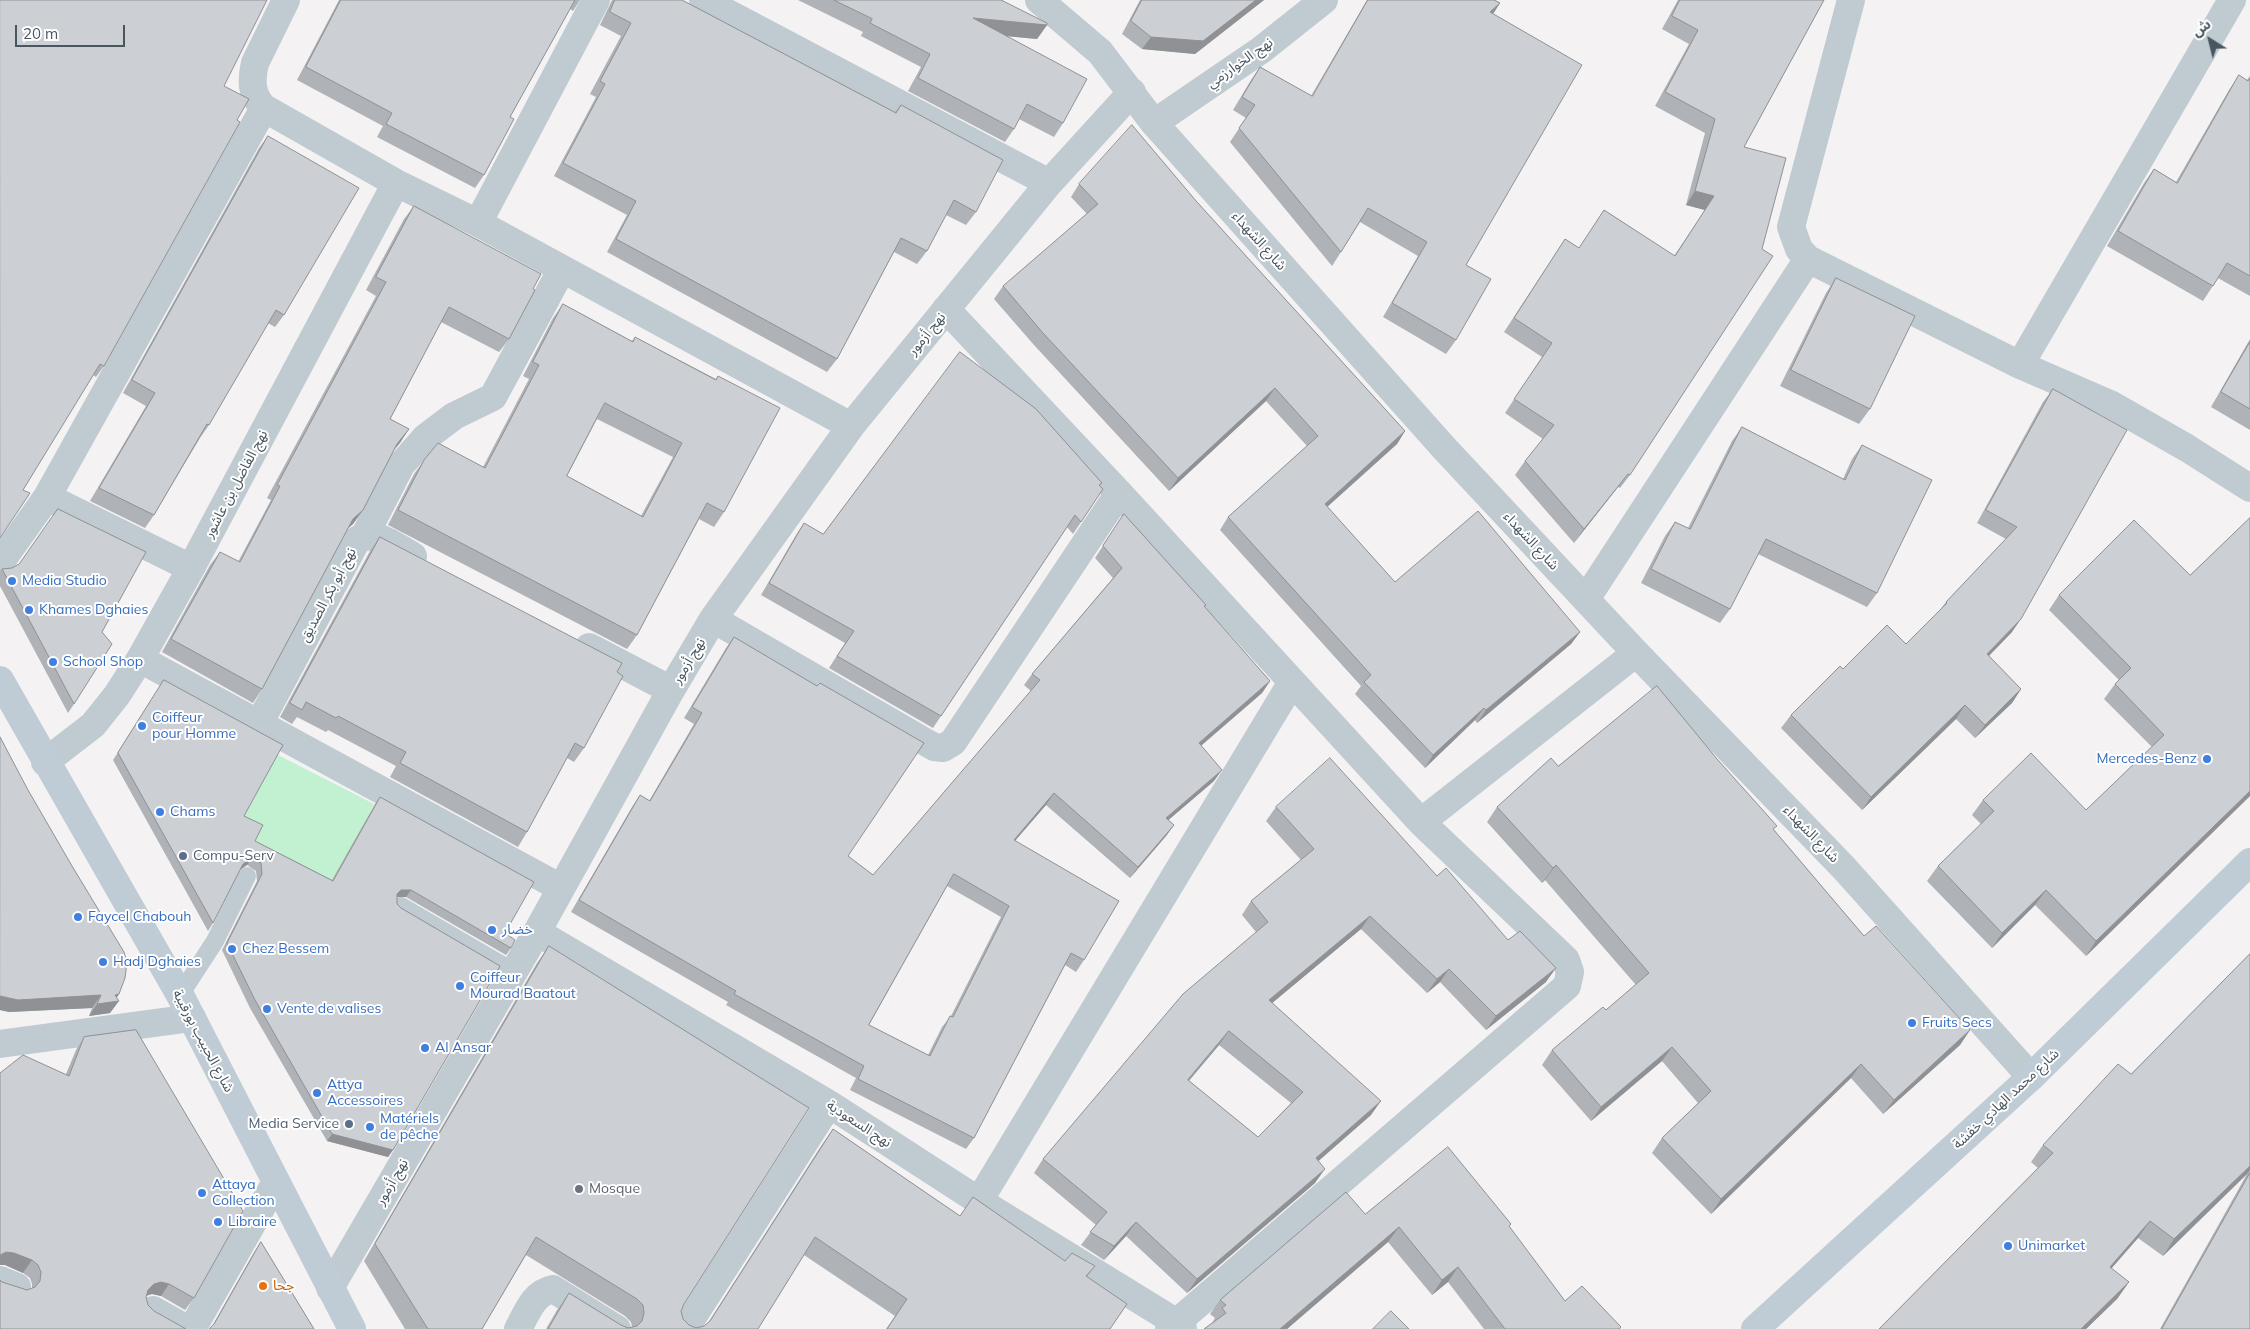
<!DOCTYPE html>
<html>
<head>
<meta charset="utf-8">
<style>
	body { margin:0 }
	#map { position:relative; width:2250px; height:1329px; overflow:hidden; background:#f4f2f2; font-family:Mulish,"Noto Sans Arabic",sans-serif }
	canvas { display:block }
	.north { position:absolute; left:2185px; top:15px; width:50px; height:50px; -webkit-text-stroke:4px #fff; paint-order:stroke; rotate:324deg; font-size:14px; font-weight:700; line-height:20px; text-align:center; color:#495660 }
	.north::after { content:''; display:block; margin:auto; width:18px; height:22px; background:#495660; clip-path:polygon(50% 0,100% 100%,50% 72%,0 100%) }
	.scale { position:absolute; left:15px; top:25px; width:110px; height:22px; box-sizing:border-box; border:2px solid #495660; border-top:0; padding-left:6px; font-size:15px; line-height:18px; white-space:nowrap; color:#495660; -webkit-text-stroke:4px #fff; paint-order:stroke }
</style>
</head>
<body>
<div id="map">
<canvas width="2250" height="1329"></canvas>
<div class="north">ش</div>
<div class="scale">20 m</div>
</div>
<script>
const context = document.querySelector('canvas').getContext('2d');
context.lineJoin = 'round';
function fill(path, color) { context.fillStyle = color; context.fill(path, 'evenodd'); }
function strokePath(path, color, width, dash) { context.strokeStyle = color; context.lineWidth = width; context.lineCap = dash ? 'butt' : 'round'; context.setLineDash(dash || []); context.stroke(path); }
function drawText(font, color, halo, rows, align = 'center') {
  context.font = font + ' Mulish,"Noto Sans Arabic",sans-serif'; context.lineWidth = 4; context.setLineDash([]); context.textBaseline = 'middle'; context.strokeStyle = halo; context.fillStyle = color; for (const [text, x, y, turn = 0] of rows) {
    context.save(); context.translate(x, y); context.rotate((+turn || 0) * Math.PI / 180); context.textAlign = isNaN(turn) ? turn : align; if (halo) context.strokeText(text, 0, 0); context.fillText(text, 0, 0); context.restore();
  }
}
fill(new Path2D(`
	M276 754 374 804 333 890 250 848 232 819Z`), '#c1f1d0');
strokePath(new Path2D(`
	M401 906 514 972
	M180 995 215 941 247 876`), '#bfcad1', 18);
strokePath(new Path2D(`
	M286 0 255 63C251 81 251 95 264 108L396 183 478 223 851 426
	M703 0 1049 183
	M1039 0 1100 52 1154 123 1445 449 1636 653 1844 868 2031 1077
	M1851 0 1791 227 1799 249 1808 259 2020 365 2110 404 2187 448 2250 488
	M1154 123 1261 50 1324 0
	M478 223 596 0
	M946 309 1119 493 1421 822 1566 960 1570 972 1567 986 1169 1329
	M2020 365 2232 0
	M47 497 191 568
	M365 535 401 465 425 438 454 416 493 397 562 269
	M0 563 47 497 264 108
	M1586 599 1808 259
	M713 619 934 747 943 748 953 742 1119 493
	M589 647 671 690
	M140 659 561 888
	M259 724 357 540C376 529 396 547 413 556
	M45 762 93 725 117 695 140 659 191 568 396 183
	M1421 822 1636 653
	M537 932 829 1104 979 1201 1177 1323 1183 1329
	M0 1044 192 1018
	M979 1201 1292 682
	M0 1280 17 1287
	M330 1288 537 932 671 690 713 619 851 426 1049 183 1132 92
	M153 1310 187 1329
	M192 1329 276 1182
	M518 1329C527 1313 533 1293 553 1289L617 1329
	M685 1329 829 1104`), '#bfcad1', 28);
strokePath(new Path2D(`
	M0 680 180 995 352 1329
	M1755 1329 2031 1077 2250 862`), '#bfcbd5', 28);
fill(new Path2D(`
	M0 0 224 86 104 366 96 377 93 375 23 490Z
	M339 0H580L573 11 570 9 510 117 484 175 475 188 377 137 383 126 297 80Z
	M612 0H682L895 112 901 105 976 212 966 225 946 215 927 251 917 264 894 252 837 359 827 372 607 252 627 215 554 176 596 97 590 94 621 36 600 25Z
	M798 0H1001L1047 25 1037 39 1006 36 1063 123 1054 137 1019 119 1014 129 1005 142 908 91 921 67 861 36 863 32Z
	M1140 0H1264L1195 54 1142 49 1122 34Z
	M1367 0H1494L1500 3 1493 14 1466 265 1456 340 1446 354 1383 317 1418 256 1360 222 1341 252 1332 266 1230 142 1246 118 1233 110 1251 80 1260 67 1311 96Z
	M1678 0H1824L1744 147 1630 475 1620 488 1618 487 1574 543 1515 475 1525 461 1543 439 1505 413 1542 357 1504 332 1565 239 1579 248 1604 210 1674 256 1705 210 1686 205 1705 133 1655 106 1689 44 1662 29Z
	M2239 75 2247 80 2250 76V296L2218 278 2203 301 2107 246 2144 183 2154 169 2176 182 2229 90Z
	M268 136 284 315 275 327 268 323 209 425 200 438 154 515 145 528 90 501 146 406 123 393 259 148Z
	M1079 184 1197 202 1405 431 1397 444 1327 507 1395 582 1580 632 1571 644 1477 723 1475 720 1425 768 1355 694 1361 686 1220 530 1228 517 1307 446 1266 401 1169 491 1034 345 994 299 1003 286 1087 214 1071 197Z
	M414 206 533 289 509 339 499 352 441 322 390 419 409 429 394 450 363 510 353 524 347 529 262 689 253 703 162 652 210 565 220 552 238 562 271 500 267 498 376 296 366 290 404 219Z
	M1836 278 1870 409 1859 424 1780 386 1826 293Z
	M563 304 632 341 635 337 716 379 718 376 724 512 714 527 699 519 637 635 627 649 388 525 414 474 424 460 483 467 529 379 523 376 553 318ZM597 419 673 457 641 516 567 476Z
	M2250 339V430L2211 407Z
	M2053 389 2012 632 1989 656 2021 689 2012 703 1975 738 1956 719 1862 810 1781 728 1791 715 1906 644 1939 611 1946 602 2006 539 1977 523 2043 402Z
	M1742 427 1843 479 1852 459 1862 445 1877 593 1867 607 1758 554 1730 609 1720 623 1641 583 1665 536 1675 522 1688 528 1732 441Z
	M1100 486 1103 489 1073 534 1067 527 933 728 829 668 845 643 761 595 796 535 804 523 823 534Z
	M1124 514 1206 605 1204 606 1270 681 1262 693 1201 746 1214 781 1168 820 1174 825 1166 836 1130 878 1046 805 1015 841 1084 960 1076 972 1065 965 974 1138 966 1149 850 1090 856 1078 726 1005 728 1002 571 912 632 807 640 795 649 801 694 724 684 718 726 648 734 637 848 856 873 875 1031 691 1024 685 1032 674 1113 578 1095 558ZM947 886 1001 917 951 1016 942 1027 928 1055 869 1025Z
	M2250 518V796L2086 956 2035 905 1992 948 1927 881 1938 866 1981 824 1972 815 1983 800 2086 810 2152 747 2104 699 2115 684 2119 680 2049 610 2059 595 2190 575Z
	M380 537 617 672 584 748 574 762 567 758 527 832 518 847 390 777 396 766 328 730 326 732 297 717 292 724 280 717 370 551Z
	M19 564 102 632 74 704 68 713 0 586V571L2 569 12 568Z
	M164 680 244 816 255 841 332 880 375 804 380 797 505 933 511 948 506 955 406 897H397L393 1150 388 1157 327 1141 250 1008 222 950 257 881 256 871 247 865 240 870 213 923 208 931 113 760Z
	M0 737 119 994 117 997 110 1013 89 1016 92 1008 9 1012 0 1010Z
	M1558 766 1774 830 1864 936 1970 1030 1960 1045 1883 1114 1851 1078 1711 1214 1652 1153 1662 1138 1698 1103 1662 1061 1591 1121 1542 1065 1552 1050 1606 1010 1636 985 1545 880 1542 883 1487 822 1497 807Z
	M1276 807 1437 876 1508 940 1546 982 1486 1030 1440 982 1427 993 1361 929 1272 1003 1371 1115 1318 1161 1315 1183 1187 1293 1126 1236 1104 1260 1081 1245 1096 1225 1034 1173 1043 1159 1256 932 1242 915 1251 901 1301 860 1266 821ZM1219 1045 1291 1103 1258 1137 1189 1081Z
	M549 946 684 1304 681 1311 683 1319 689 1325 696 1328 704 1326 708 1323 821 1146 833 1129 960 1216 1065 1261 1095 1266 1087 1277 1110 1329H886L895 1316 804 1255 758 1329H546L557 1310 569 1293 621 1325 628 1328 632 1327 631 1322 625 1316 526 1255 482 1329H405L364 1261 537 963Z
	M2250 954V1329H2160L2247 1174 2163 1256 2138 1238 2111 1268 2129 1282 2117 1299 2086 1329H1879L2038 1168 2031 1162 2043 1145 2131 1074Z
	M84 1037 194 1298 185 1310 161 1296 152 1294 146 1296V1297L148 1305 154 1311 0 1329 2 1282 27 1290 32 1288V1284L30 1278 23 1273 5 1265 66 1074 76 1050Z
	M1365 1214 1509 1227 1565 1301 1621 1327 1620 1329H1484L1448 1282 1432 1295 1388 1242 1287 1329H1204L1212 1323 1215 1318 1210 1314 1220 1300Z
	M261 1242 314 1329 211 1328 253 1254Z`), '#afb2b6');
fill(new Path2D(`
	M1256 0H1264L1195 54 1142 49 1151 37Z
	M1500 3 1491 17 1490 12Z
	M973 18 1047 25 1037 39 964 32Z
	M1695 191 1714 196 1705 210 1686 205Z
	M1275 388 1266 401 1169 491 1178 478Z
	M409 429 400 443 387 458 397 444Z
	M1405 431 1397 444 1316 517 1325 504Z
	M1628 474 1618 487 1574 543 1584 529Z
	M363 510 353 524 343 533 353 519Z
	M2021 619 2012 632 1978 667 1987 654Z
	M1580 632 1571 644 1477 723 1486 710Z
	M1270 681 1262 693 1191 754 1199 743Z
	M2021 689 2012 703 1975 738 1985 725Z
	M1965 705 1956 719 1862 810 1871 797Z
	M1484 708 1475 720 1425 768 1433 755Z
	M1222 770 1214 781 1158 829 1166 818Z
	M2250 791V796L2086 956 2096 941Z
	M1054 793 1046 805 1006 851 1014 840Z
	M1174 825 1166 836 1130 878 1138 867Z
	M252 858 247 865 238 871 243 864Z
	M1556 865 1545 880 1542 883 1553 868Z
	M401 890H411L406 897H396L397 894Z
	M2046 890 2035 905 1992 948 2002 933Z
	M1370 916 1361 929 1259 1014 1269 1000Z
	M1556 968 1546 982 1486 1030 1496 1016Z
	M1449 969 1440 982 1427 993 1437 979Z
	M119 994 114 1002 119 1001 110 1013 89 1016 97 1004 115 995Z
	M101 995 92 1008 9 1012 0 1010V996Z
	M1970 1030 1960 1045 1883 1114 1894 1100Z
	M1229 1031 1219 1045 1178 1093 1188 1080Z
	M1672 1047 1662 1061 1591 1121 1601 1107Z
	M1861 1064 1851 1078 1711 1214 1721 1199Z
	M1381 1101 1371 1115 1306 1172 1316 1158Z
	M332 1134 393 1150 388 1157 327 1141Z
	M2250 1166V1170L2247 1174 2163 1256 2174 1239Z
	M1325 1169 1315 1183 1187 1293 1197 1279Z
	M2150 1221 2138 1238 2098 1284 2110 1267Z
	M1136 1222 1126 1236 1104 1260 1114 1246Z
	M1399 1227 1388 1242 1287 1329H1280Z
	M6 1252 14 1253 32 1260 23 1273 5 1265H0V1255Z
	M1458 1267 1448 1282 1432 1295 1442 1280Z
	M161 1282 169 1284 161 1296 152 1294 145 1296 148 1290 154 1284Z
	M2129 1282 2117 1299 2086 1329H2081Z`), '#8f9194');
const building = new Path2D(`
	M0 0H267L224 86 249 99 237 120 240 122 104 366 100 364 23 490 30 493 0 538Z
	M341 0H575L510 117 514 119 484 175 386 124 392 113 306 67Z
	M615 0H682L896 113 901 105 903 106 1003 160 976 212 954 200 927 251 901 238 837 359 616 239 636 201 563 163 605 84 600 81 631 23 610 12Z
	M834 0H1001L1047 23V25L973 18 1087 79 1063 123 1027 104 1014 129 918 78 930 54 870 23 872 19Z
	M1142 0H1256L1203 41 1151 37 1131 21Z
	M1368 0H1494L1500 3 1490 12 1582 65 1466 265 1491 279 1456 340 1392 303 1427 242 1368 208 1341 252 1239 128 1255 105 1242 97 1260 67 1312 96Z
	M1680 0H1824L1744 147 1786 158 1762 249 1773 256 1630 475 1628 474 1584 529 1525 461 1554 425 1514 399 1552 343 1514 318 1565 239 1579 248 1604 210 1675 256 1714 196 1695 191 1715 119 1665 92 1698 30 1672 16Z
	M2239 75 2248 81 2250 78V276L2227 263 2213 286 2118 231 2154 169 2177 183Z
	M1132 125 1197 202 1405 431 1325 504 1395 582 1478 511 1580 632 1486 710 1484 708 1433 755 1364 682 1371 675 1228 517 1318 436 1275 388 1178 478 1043 333 1003 286 1098 204 1079 184Z
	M268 136 359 188 284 315 276 310 209 425 207 424 154 515 99 488 155 393 132 380Z
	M414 206 541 274 533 289 535 290 509 339 449 307 390 419 409 429 397 444 363 510 353 519 262 689 171 639 220 552 240 562 280 486 277 485 386 282 376 277Z
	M1836 278 1915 316 1870 409 1791 370Z
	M563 304 633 342 635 337 716 380 718 376 780 408 724 512 707 503 637 635 398 510 424 460 438 443 485 468 539 365 533 362ZM605 403 682 443 643 517 567 476Z
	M2250 342V409L2221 392Z
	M960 352 1036 409 1102 483 1099 485 1103 489 1081 522 1075 515 941 716 837 656 854 631 769 583 804 523 823 534Z
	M2053 389 2127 430 2021 619 1987 654 2021 689 1985 725 1965 705 1871 797 1791 715 1840 666 1843 669 1887 625 1906 644 1947 603 1946 602 2017 527 1986 510Z
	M1742 427 1845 480 1862 445 1932 480 1877 593 1766 539 1730 609 1651 569 1675 522 1690 529Z
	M58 509 146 552 102 632 112 644 74 704 2 569 12 568 19 564Z
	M1124 514 1206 605 1204 606 1270 681 1199 743 1222 770 1166 818 1174 825 1138 867 1054 793 1014 840 1119 901 1084 960 1071 953 974 1138 858 1079 864 1066 734 994 736 991 579 900 640 795 650 801 702 713 692 707 734 637 817 686 820 683 924 743 848 856 873 875 1040 680 1032 674 1122 568 1103 546ZM954 874 1009 906 953 1017 950 1016 930 1056 869 1025Z
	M2250 518V791L2096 941 2046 890 2002 933 1938 866 1994 811 1983 800 2031 753 2086 810 2164 735 2115 684 2131 668 2059 595 2134 520 2190 575Z
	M380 537 622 663 617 672 623 676 584 748 575 743 527 832 400 763 406 752 338 716 336 718 306 702 302 710 290 703Z
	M164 680 283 745 244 816 263 825 255 841 333 881 380 797 534 882 505 933 515 940 511 948 411 890H401L397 894V904L401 908 500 966 393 1150 332 1134 255 1000 227 943 262 874 261 863 252 858 243 864 213 923 118 753Z
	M1657 686 1717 759 1777 826 1773 829 1864 936 1876 926 1970 1030 1894 1100 1861 1064 1721 1199 1662 1138 1711 1091 1672 1047 1601 1107 1552 1050 1603 1007 1606 1010 1649 973 1556 865 1553 868 1497 807 1551 758 1558 766Z
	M0 737 28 790 72 866 124 952 127 962 125 978 119 994 115 995 119 1001 97 1004 101 995 18 1000 0 996Z
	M1330 758 1437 876 1446 868 1508 940 1520 931 1556 968 1496 1016 1449 969 1437 979 1370 916 1269 1000 1381 1101 1316 1158 1325 1169 1197 1279 1136 1222 1114 1246 1090 1232 1107 1212 1043 1159 1183 994 1268 922 1251 901 1314 849 1276 807ZM1229 1031 1303 1092 1258 1137 1188 1080Z
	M549 946 809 1108 684 1304 681 1311 683 1319 689 1325 696 1328 704 1326 710 1321 833 1129 960 1216 973 1197 1065 1261 1072 1253 1095 1266 1086 1276 1127 1304 1110 1329H887L907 1299 815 1237 758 1329H548L569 1293 621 1325 628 1328 637 1326 642 1321 644 1313 643 1305 637 1299 536 1237 482 1329H428L375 1244Z
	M2250 954V1166L2174 1239 2150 1221 2110 1267 2129 1282 2081 1329H1879L2053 1153 2043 1145 2118 1064 2131 1074Z
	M136 1030 243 1211 194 1298 169 1284 161 1282 154 1284 148 1290 146 1297 148 1305 154 1311 186 1329H0V1280L2 1282 27 1290 35 1287 40 1281 41 1272 38 1265 32 1260 14 1253 6 1252 0 1255V1073L23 1055 69 1076 84 1037Z
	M1448 1147 1511 1224 1509 1226 1565 1301 1582 1286 1621 1327 1619 1329H1505L1458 1267 1442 1280 1399 1227 1280 1329H1204L1226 1313 1222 1308 1226 1305 1220 1300 1346 1192 1365 1214Z
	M2250 1173V1329H2162Z
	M261 1242 314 1329H209L214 1324Z
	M1391 1311 1409 1329H1373Z`);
fill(building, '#cccfd4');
strokePath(building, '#8f9194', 1);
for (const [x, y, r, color] of [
	[12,581,5,"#3f7fe0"],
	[29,610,5,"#3f7fe0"],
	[53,662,5,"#3f7fe0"],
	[142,726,5,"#3f7fe0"],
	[2207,759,5,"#3f7fe0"],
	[160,812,5,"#3f7fe0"],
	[183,856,5,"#5c6f8a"],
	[78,917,5,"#3f7fe0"],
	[492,930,5,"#3f7fe0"],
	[232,949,5,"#3f7fe0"],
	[103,962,5,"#3f7fe0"],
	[460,986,5,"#3f7fe0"],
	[267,1009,5,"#3f7fe0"],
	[1912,1023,5,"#3f7fe0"],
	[425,1048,5,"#3f7fe0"],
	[317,1093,5,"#3f7fe0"],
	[349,1124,5,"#5c6f8a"],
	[370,1127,5,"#3f7fe0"],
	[579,1189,5,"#6b7280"],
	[202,1193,5,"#3f7fe0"],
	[218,1222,5,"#3f7fe0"],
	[2008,1246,5,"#3f7fe0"],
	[263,1286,5,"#e8710a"]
]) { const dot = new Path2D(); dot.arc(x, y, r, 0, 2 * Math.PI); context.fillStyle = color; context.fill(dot); strokePath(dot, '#fff', 2); }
drawText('14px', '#495660', '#fff', [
	["نهج الخوارزمي",1240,63,-35],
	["شارع الشهداء",1259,241,48],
	["نهج أزمور",927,334,-51],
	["نهج الفاضل بن عاشور",236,484,-62],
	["شارع الشهداء",1531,541,47],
	["نهج أبو بكر الصديق",328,595,-62],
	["نهج أزمور",689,661,-59],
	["شارع الشهداء",1811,834,46],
	["شارع الحبيب بورقيبة",203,1041,62],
	["شارع محمد الهادي خفشة",2006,1099,-43],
	["نهج السعودية",859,1124,33],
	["نهج أزمور",392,1182,-60]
]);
drawText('14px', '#366cbe', '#fff', [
	["Media Studio",22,581],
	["Khames Dghaies",39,610],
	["School Shop",63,662],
	["Coiffeur",152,718],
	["pour Homme",152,734],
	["Mercedes-Benz",2197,759,"right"],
	["Chams",170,812],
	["Faycel Chabouh",88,917],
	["خضار",502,930],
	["Chez Bessem",242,949],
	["Hadj Dghaies",113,962],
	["Coiffeur",470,978],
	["Mourad Baatout",470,994],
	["Vente de valises",277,1009],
	["Fruits Secs",1922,1023],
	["Al Ansar",435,1048],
	["Attya",327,1085],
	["Accessoires",327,1101],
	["Matériels",380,1119],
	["de pêche",380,1135],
	["Attaya",212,1185],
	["Collection",212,1201],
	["Libraire",228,1222],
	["Unimarket",2018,1246]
], 'left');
drawText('14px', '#4e5e75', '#fff', [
	["Compu-Serv",193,856],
	["Media Service",339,1124,"right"]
], 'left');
drawText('14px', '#5b616d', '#fff', [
	["Mosque",589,1189]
], 'left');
drawText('14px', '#c56008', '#fff', [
	["جحا",273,1286]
], 'left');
</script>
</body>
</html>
